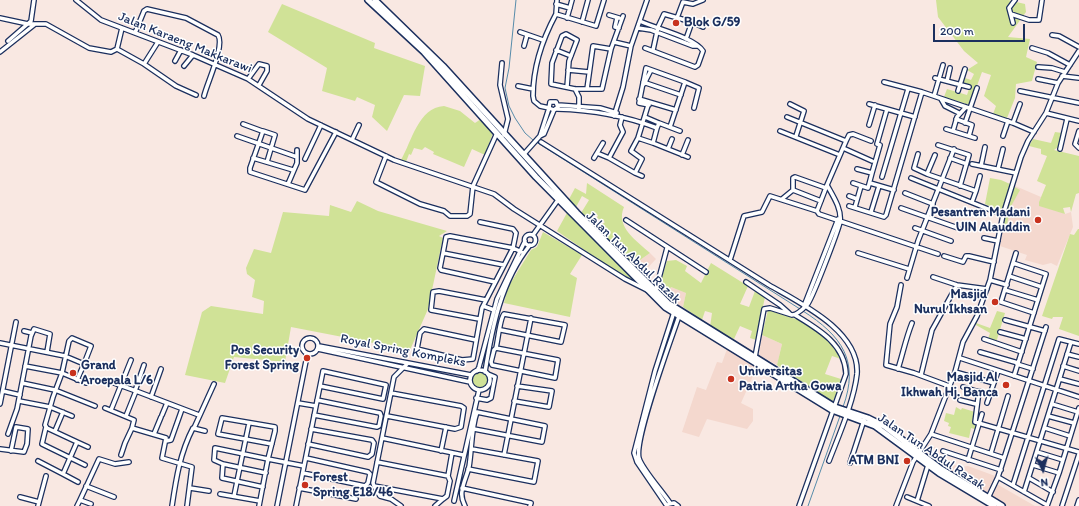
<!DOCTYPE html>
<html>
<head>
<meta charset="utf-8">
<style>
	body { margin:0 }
	#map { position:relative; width:1079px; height:506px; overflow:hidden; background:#f9e8e2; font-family:Itim,sans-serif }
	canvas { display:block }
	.north { position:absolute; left:1023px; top:450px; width:40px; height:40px; -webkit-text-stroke:3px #fff; paint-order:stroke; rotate:174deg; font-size:11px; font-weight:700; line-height:16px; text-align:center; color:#1b2f5e }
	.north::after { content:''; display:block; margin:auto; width:14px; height:18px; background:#1b2f5e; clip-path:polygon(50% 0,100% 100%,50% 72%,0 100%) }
	.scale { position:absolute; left:933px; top:24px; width:92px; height:18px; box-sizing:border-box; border:2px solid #1b2f5e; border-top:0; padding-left:5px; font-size:12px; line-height:14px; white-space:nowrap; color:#1b2f5e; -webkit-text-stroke:3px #fff; paint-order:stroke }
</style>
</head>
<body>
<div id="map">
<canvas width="1079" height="506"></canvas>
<div class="north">N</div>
<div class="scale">200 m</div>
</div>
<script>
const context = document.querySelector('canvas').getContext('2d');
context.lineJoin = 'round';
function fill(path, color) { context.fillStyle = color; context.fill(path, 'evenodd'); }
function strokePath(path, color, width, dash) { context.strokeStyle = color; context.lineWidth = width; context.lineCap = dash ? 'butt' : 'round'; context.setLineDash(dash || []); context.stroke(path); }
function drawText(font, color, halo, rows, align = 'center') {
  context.font = font + ' Itim,sans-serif'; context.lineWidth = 3; context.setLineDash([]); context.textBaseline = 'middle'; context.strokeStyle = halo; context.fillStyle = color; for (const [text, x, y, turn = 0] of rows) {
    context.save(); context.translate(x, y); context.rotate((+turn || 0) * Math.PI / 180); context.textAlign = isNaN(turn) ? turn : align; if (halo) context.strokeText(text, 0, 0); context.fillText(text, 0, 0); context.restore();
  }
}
fill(new Path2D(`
	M1013 185 1041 197 1039 202 1065 214 1071 212 1073 227 1057 266 1051 263 1043 265 1025 260 1027 255 1000 246 1007 206Z
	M650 253 656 259 642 274 633 265Z
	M671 287 686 293 683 307 673 302 667 295Z
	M762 335 782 344 777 365 759 355Z
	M727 349 757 367 741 403 753 409V421L747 429 707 419 699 437 682 432 697 387 706 390 717 362 722 363Z
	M928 445 939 449 936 456 939 461 961 467 968 466 998 477 995 483 1035 506H1008L922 453Z`), '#f4d8ce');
fill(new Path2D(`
	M936 0H1008L1025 4 1026 12 1008 37 1030 39 1026 57 1037 62 1032 81 1016 84 1015 98 1007 118 993 114 996 106 984 96 991 75 982 72 970 105 944 97 947 89 967 95 969 89 962 86 965 78 971 80 974 74 967 70 978 63 964 51 938 17Z
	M282 4 375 43 374 48 425 66 420 96 404 95 387 131 372 117 375 105 357 97 355 101 322 91 327 68 268 32Z
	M444 106 460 111 475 123 481 119 493 133 485 155 472 149 464 167 433 154 434 152 425 147 422 150 414 148 411 155 409 154 406 162 401 160C412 141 418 108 444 106Z
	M1055 132 1062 133 1058 147 1054 150 1079 156V193L1076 194 1071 212 1070 207 1063 208 1065 214 1039 206V202L1046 185 1037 181 1047 156 1041 154V149L1029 146 1033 139 1051 143Z
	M990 178 1001 180 1010 184 1002 212 985 204Z
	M587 183 624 207C615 227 637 241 650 253L633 265 597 229 605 222 597 218 598 215 595 214 593 215 590 214 586 218 581 213 589 200 582 196 575 209 568 201 575 188 586 194Z
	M1013 186 1020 190 1010 208 1007 225 1004 224 1007 206Z
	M357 201 378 211 447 231 439 236 443 238 428 309 410 350 291 327 285 362 234 357 225 383 185 375 202 312 211 306 263 314 264 301 252 297 255 280 247 274 246 268 254 249 271 253 283 212 329 216 330 205 351 212Z
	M568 211 645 287 606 265 557 231Z
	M1078 229H1079V336L1059 329 1063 317H1053L1052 319 1042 316 1070 234 1074 235Z
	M543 232 582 255 570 274 577 278 570 317 504 303 508 287 531 250 537 247Z
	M676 260 687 266 685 271 701 283 711 263 748 286 740 304 749 307 755 291 765 297 756 340 750 338 752 331 740 326 734 339 710 327 712 313 705 311 702 320 683 307 686 293 671 287 667 295 658 290 667 261Z
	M768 310 796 319 799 317C816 331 832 338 841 359L832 356 825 374 841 379 839 390 832 402 777 365 782 344 762 335Z
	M997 311 1005 313 996 343 988 339 990 333 976 325V323L990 328Z
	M471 380a9 9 0 1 1 18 0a9 9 0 1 1-18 0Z
	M956 407 961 410 962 408 975 412 972 422 979 424 978 430 971 428 969 438 949 433 951 427 948 426 949 423 944 421 946 413 954 415Z`), '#d0e297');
strokePath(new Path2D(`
	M516 0 509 68 505 88 509 106 515 118 525 133 533 140 800 309
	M32 23 36 0
	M14 38 30 25
	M0 50 8 43
	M803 311C842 336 860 361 843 407
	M808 506 840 416`), '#568baa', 1);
const minor = new Path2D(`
	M76 0 101 20 193 55 248 79 308 119 394 160 494 194 514 209 625 279 647 290
	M556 4 570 8
	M556 14 557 0
	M1011 14 1029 20H1039L1042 0
	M609 15 619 18
	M0 18 28 24H46L89 48 111 52 117 49
	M567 18 572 0
	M617 18 615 27 619 28
	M677 18 683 2 693 4 703 0
	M640 21C656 29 694 37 703 51L698 65 695 67 645 48
	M582 22 588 0
	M692 22 703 27
	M1013 23 1009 8 1015 0
	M122 28 117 49 144 64
	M638 28 651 30 693 46H697
	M520 32 543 40
	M135 33 144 11 147 9 186 18 218 35C225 46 207 83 204 96
	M1052 35 1059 36 1079 47
	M8 41 31 21 34 0
	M158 42 144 64 176 86 196 95
	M614 42 631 46
	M524 46 527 35
	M1032 48 1048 53 1070 65
	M556 50 571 56
	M653 50 658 27 664 14 692 22 686 39
	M0 52 34 25
	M175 61 181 50
	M502 63 500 85 508 119 504 135
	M184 66 193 55
	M1038 67 1052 68 1065 72
	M568 70 589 72
	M1062 76 1079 78
	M935 78 969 87
	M248 79 259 64 267 66V71L259 85
	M1038 79 1058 83
	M947 81 950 68
	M643 82 681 95
	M884 82 922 92
	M644 84 651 70
	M518 86 533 89
	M567 87 569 61 577 40 566 34 562 36 552 63 551 84 575 89H602L611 49 623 16
	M575 89 579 97V109
	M587 89 593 46 611 49
	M958 91 965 69
	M1020 91 1079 103
	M934 96 943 65
	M639 99 676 110
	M941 99 945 106 959 113
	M790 104 804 111 796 136
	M869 104 915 117
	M558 105 600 108 617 113
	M649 105 639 103 646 68 685 82
	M557 109C593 110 623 115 657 128L659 123 680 131
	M1046 113 1079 121
	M614 116 623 87 631 46 647 0
	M645 117 659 123
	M787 117 846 141
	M956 119 972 125 969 136
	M965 123 977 88
	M1013 123 1020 104
	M243 124 262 131
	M869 125 875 105
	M670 127 685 82 699 88 694 108
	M657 128 653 143 688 157
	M946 129 975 138
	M780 131 840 155
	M953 131 957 117 966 107
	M1079 131 1075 144 1079 148
	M237 136 297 157
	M540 136 549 108 540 106 534 101 533 96C533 66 542 40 556 14L596 26 604 0
	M1003 136 1008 121
	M638 138 653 143
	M352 140 359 125
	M541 142 769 285C800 303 860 331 857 374 854 401 839 435 829 461
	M938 145 969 155 960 186
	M843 148 872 161
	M668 149 672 139
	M1060 149 1067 119
	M597 153 603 143
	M524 154 540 136 544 134 554 110 558 107 556 102H550L549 108 554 110
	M918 154 914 168 927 174
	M682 155 688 140
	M935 155 927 174 976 191 980 176
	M386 156 376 182 420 204 444 211 450 216H467L470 214 473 186 497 133
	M253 158 293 170
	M594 158 597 153 609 158 623 132 620 125 622 117
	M609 158 635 173
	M950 158 964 163
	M305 159 321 125
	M267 162 275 135 263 131 250 168V172L305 190 336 132
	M972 164 1016 173
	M981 166 985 147
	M998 169 1003 149
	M872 173 880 145 877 144 887 109
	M642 176 635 173 642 159 631 151 638 138 649 102
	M882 177 908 89
	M911 178 1003 215
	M853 183 868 188 872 173 857 169
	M870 183 894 190
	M288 184 297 163V150
	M827 185 817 211 819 214 938 254
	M905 193 933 204
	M849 196 857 199
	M782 199 793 190
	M821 201 793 190V178L795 177 826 188
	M972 202 976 191
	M849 206 884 217 886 215 922 92 1013 123 1034 132
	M855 207 861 186
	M901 208 958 228
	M871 212 879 186
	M626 220 706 272
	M915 228 951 241
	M524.5 240a5.5 5.5 0 1 1 11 0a5.5 5.5 0 1 1-11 0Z
	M533 235 558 200
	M984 238 998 241
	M443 253 440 268 441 270 495 282
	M858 253 909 269
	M1016 253 1001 302 1034 313
	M944 256 963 262 966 256H969L994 262
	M730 260 744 216 762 212 770 196 817 211
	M1013 263 1046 274 1014 376
	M504 265 443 253 446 237 450 236 513 248 524 253
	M1009 276 1042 287
	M933 277 957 285 987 289
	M907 278 918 241 954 149
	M990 280 1007 285
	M746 282 780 305 789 313
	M901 285 897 307 890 324 886 365 914 373 949 386
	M1005 290 1038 300
	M655 293 667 248
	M483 306 494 310
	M804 306 838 219
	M795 315C818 329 845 344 846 374L799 506
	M479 319 431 310 433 292 439 291 486 300
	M1005 320 1045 331
	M24 331 32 333
	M1000 332 1026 339
	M302 346a8 8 0 1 1 16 0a8 8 0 1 1-16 0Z
	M984 339 1022 352
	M476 340 424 329 420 333 417 349 462 360 473 359 482 308 513 248 516 233 513 229 480 222
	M0 343 65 356 84 364 77 380
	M319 346 471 375
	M496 348C498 340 500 318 504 314L565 325 561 342 501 330
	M496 348 558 360 555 378 492 365 491 362 494 350Z
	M318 349 470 382
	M980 352 1018 363
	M1067 354 1079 357
	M755 357 764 309 770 308 792 315C797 315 803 309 807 305 812 300 838 231 840 222 842 209 833 196 827 185L846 141 849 135 853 134 871 141
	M960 358 1079 397
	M1017 364 1033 369
	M25 366 62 373 86 383
	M1063 366 1079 371
	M898 369C903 353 906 338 912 323
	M470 380a10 10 0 1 1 20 0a10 10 0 1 1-20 0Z
	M477 371 479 367 497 299 525 241
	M485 372C492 328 501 281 530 245
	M955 372 994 383
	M921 375 932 330 957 285
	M1060 379 1079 384
	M22 383 55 390 95 406
	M114 383 136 391
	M320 386 383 399 386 385 323 371
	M963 387 989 395
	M3 391 20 395
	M135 391 144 365
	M979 391 975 422 1079 452
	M151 397 161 369
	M476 398 487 400 491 398 495 377 488 374
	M960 400 976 404
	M19 401 50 407 72 416
	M514 401 549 407 552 391 517 386
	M298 403 316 406
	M987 403 998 371
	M0 404 16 322
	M1052 404 1078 412
	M105 408 134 420 132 428
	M111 410 131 360
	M162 415 167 403
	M314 415 377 427 379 426 381 416 380 413 317 400
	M126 416 136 391 199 415
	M387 416 455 429 461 427 464 408 461 406 391 393
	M1048 416 1074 423
	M46 427 42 444 85 465
	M194 428 214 384
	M1045 428 1070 436
	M55 431 63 412
	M8 434 17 409 31 336 34 329 50 334 47 352
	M154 434 161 417
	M931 434 1004 458
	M382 438 463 455
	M166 441 171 440 182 409
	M77 442 88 447
	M308 444 368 457 372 454 374 443 372 440 311 429
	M0 449 24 452 27 444 28 429 16 427 11 451
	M441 451 446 427
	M943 451 1001 470
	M1037 452 1063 460
	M991 453 1008 396
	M121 455 125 443 132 428 166 438 162 458 192 467 187 506
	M504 455 531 318
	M968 460 982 414
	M38 461 63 474
	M377 462 448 476 450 481 447 496 443 499 374 486 373 483 394 377 407 364
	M850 463 864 420
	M223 464 214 460 215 448 268 459 275 431V427L222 418 218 434 272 444
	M1033 465 1059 473
	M468 469 534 482 538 461 472 449
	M303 473 365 486 368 483 370 474 368 472 306 458
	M448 476 452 453
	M998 477 1047 505
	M1029 478 1053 492
	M78 482 63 474 77 442 47 428 45 425 53 397 62 373 69 341 72 338 91 346 84 364
	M1013 485 1059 339 1079 344
	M86 486 114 497
	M374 486 380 496 391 499 401 506
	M263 487 222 478 223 464 266 473
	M190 488 209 491
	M299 488 356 499
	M462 488 531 503 530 506
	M1024 492 1071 342
	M220 494 260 501
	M234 496 249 423
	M20 497 39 502
	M907 497 929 506
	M988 498 998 477 1046 327
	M80 500 99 459 115 464 129 462
	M454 501 479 390
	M917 501 928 465
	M670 503C663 492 642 469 639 458 634 439 671 340 679 316
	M669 504 674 503 678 506
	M38 506 46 476
	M77 506 80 500 91 504
	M172 506C176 479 180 453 193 428L205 431
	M259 506 268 459 304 466
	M277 506 306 361V353
	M296 506 323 371
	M435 506 443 499
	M465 506C463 502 461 496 462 491 463 483 467 475 469 467 472 450 471 429 477 412L545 426 542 442 474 429
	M667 506 637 462 634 453 655 371 674 312
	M896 506 913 462 931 434 955 372 963 342 977 316 990 280 1003 215 1021 157 1028 141 1046 113 1058 83 1079 51
	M1047 506 1059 473 1079 408
	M1062 506 1079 454
	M1077 506 1079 500`);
const primary = new Path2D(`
	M368 0 424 52 536 177 665 307 832 410 875 426 939 473 994 506
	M375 0 443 66 577 213 668 303 835 407 868 418 884 426 941 469 1002 506`);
strokePath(minor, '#1b2f5e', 6);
strokePath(primary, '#1b2f5e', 8);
strokePath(minor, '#fff', 3.5);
strokePath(primary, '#fff', 5);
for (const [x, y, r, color] of [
	[676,23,4,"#c8321e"],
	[1038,220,4,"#c8321e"],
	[995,302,4,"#c8321e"],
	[307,358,4,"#c8321e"],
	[73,373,4,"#c8321e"],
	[731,379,4,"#c8321e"],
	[1006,385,4,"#c8321e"],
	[907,461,4,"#c8321e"],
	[305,485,4,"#c8321e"]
]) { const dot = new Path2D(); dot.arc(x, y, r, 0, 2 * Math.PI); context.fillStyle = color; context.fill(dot); strokePath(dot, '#fff', 1.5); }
drawText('bold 13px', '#1b2f5e', '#fff', [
	["Blok G/59",684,23,"left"],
	["Pesantren Madani",1030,213],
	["UIN Alauddin",1030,228],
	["Masjid",987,295],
	["Nurul Ikhsan",987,310],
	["Pos Security",299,351],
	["Forest Spring",299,366],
	["Grand",81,366,"left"],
	["Aroepala L/6",81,381,"left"],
	["Universitas",739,372,"left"],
	["Patria Artha Gowa",739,387,"left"],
	["Masjid Al",998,378],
	["Ikhwah Hj. Banca",998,393],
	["ATM BNI",899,461],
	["Forest",313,478,"left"],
	["Spring E18/46",313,493,"left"]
], 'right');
drawText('13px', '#1b2f5e', '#fff', [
	["Jalan Karaeng Makkarawi",185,43,22],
	["Jalan Tun Abdul Razak",633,258,44],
	["Royal Spring Kompleks",403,351,11],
	["Jalan Tun Abdul Razak",931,452,34]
]);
</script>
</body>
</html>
